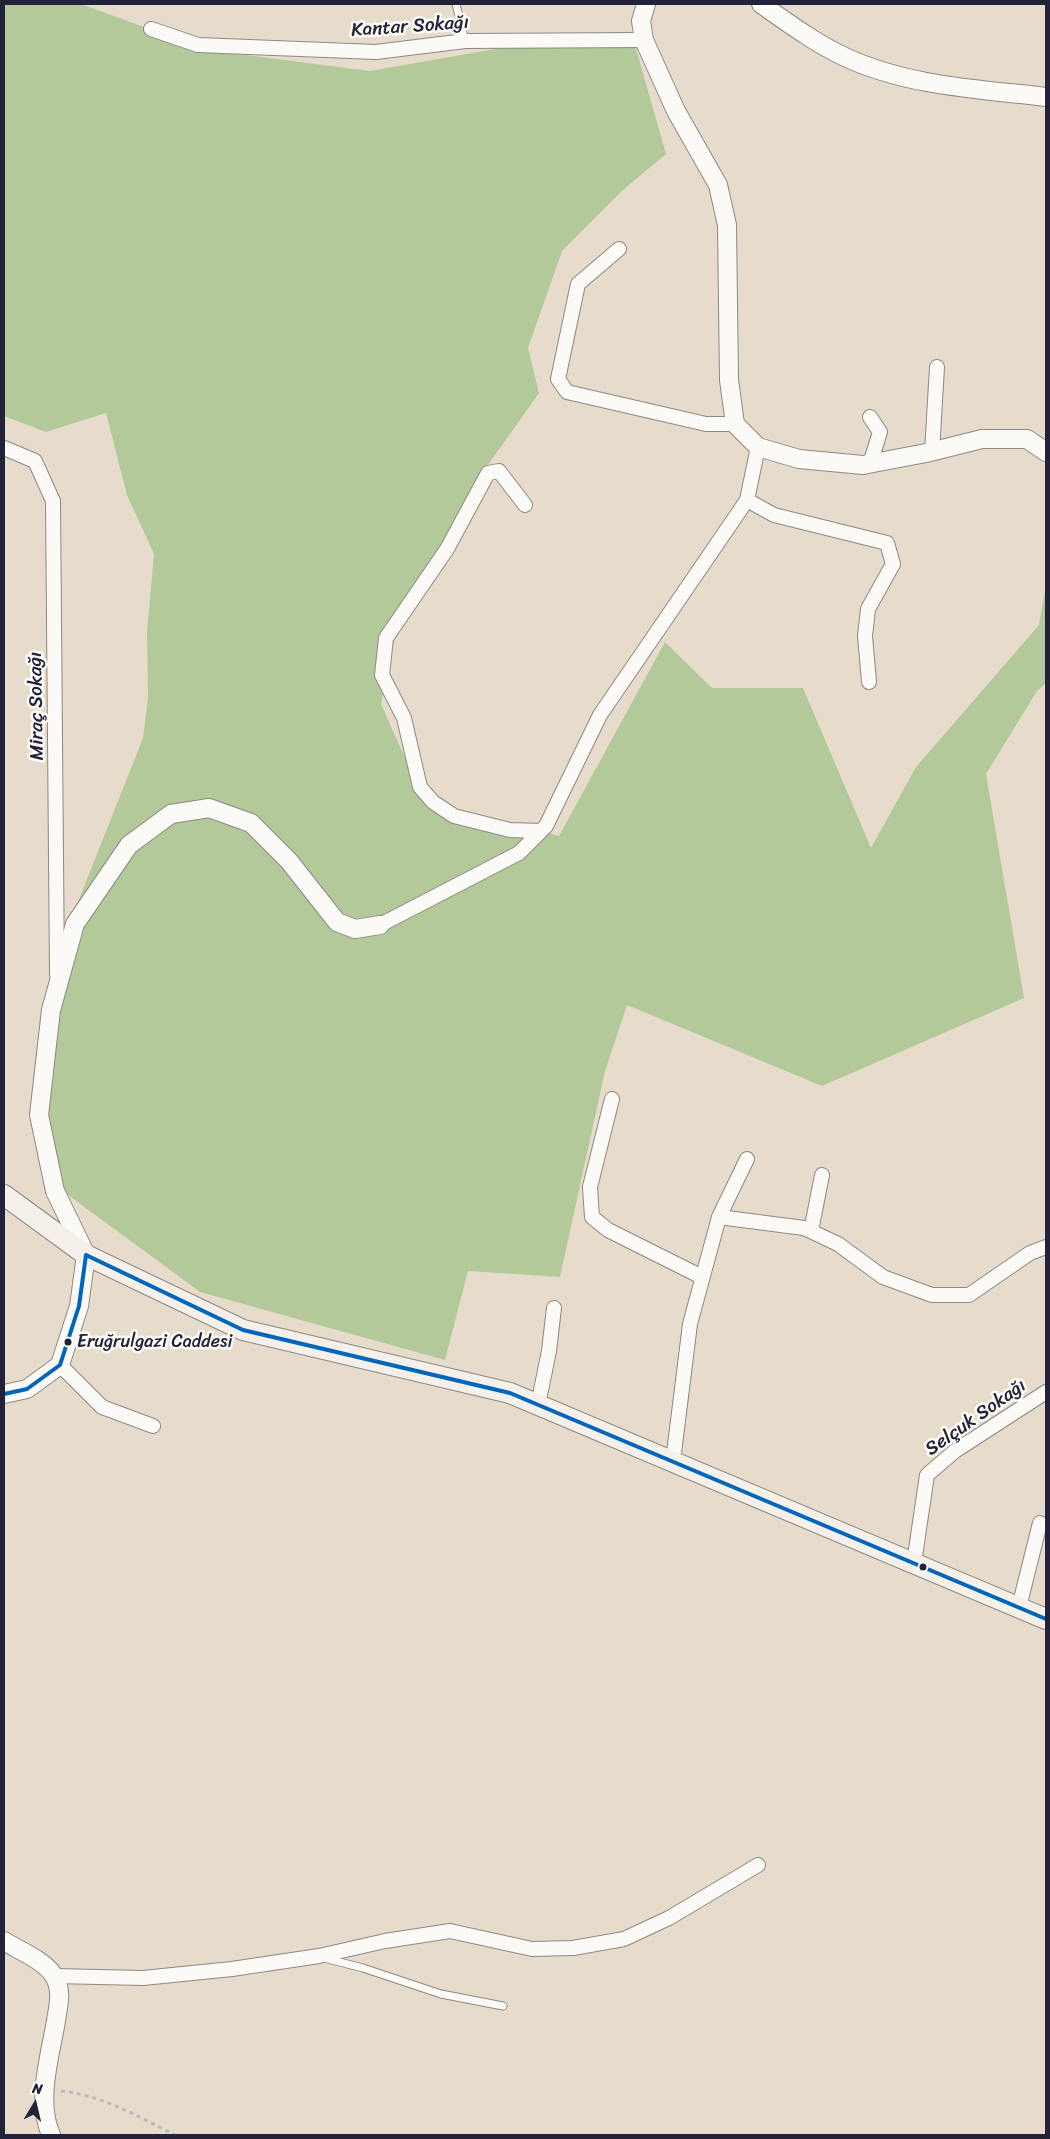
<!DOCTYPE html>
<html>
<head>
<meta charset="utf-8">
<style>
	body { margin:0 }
	#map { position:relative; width:1050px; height:2139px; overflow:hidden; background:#e7dccc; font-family:Sriracha,sans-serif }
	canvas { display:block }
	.frame { position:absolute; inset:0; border:5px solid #22223b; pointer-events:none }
	.north { position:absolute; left:10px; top:2079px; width:50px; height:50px; -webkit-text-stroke:4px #fdfcf7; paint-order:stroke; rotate:9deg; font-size:14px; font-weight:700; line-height:20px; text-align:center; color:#22223b }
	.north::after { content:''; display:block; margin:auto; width:18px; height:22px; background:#22223b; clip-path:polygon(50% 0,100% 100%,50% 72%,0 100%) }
</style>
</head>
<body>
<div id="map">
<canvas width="1050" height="2139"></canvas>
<div class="frame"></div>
<div class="north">N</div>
</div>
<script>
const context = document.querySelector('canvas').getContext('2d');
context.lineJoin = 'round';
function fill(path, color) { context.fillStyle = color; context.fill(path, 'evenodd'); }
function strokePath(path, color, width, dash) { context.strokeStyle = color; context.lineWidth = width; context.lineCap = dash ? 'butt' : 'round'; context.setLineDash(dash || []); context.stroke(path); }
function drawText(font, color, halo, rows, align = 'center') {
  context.font = font + ' Sriracha,sans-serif'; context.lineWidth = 5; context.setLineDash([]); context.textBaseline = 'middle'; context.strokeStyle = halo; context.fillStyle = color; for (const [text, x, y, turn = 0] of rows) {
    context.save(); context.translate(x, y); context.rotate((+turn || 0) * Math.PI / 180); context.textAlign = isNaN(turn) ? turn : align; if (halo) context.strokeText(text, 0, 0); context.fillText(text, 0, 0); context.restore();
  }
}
fill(new Path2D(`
	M4 4H81L207 50 370 71 512 46 635 45 666 154 624 189 562 251 528 348 539 393 485 469 395 637 381 704 424 800 559 836 665 642 712 688H803L871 848 916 767 1039 625 1046 585V683L1037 691 986 774 1024 998 822 1086 627 1005 605 1071 560 1277 468 1271 445 1360 200 1292 64 1192 42 1091 76 907 143 738 148 698 147 631 154 554 127 495 106 413 46 432 4 416Z`), '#b4c99a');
const service = new Path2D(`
	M456 4 465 41
	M324 1958 363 1968 441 1994 503 2006`);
const minor = new Path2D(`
	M151 29 198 45 376 52 465 41 644 40
	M619 249 578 284 558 379 567 392 706 424H735
	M4 448 35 461 53 501 57 975
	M932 452 937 367
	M870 464 880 432 870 417
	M747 500 774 515 887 543 893 564 868 609 865 636 869 682
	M525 505 499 471 488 473 447 549 386 638 382 675 404 718 420 787 433 802 454 816 510 830 541 831
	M380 925 519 853 546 826 600 715 747 500 758 447
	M612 1099 590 1187 592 1217 608 1230 702 1277
	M719 1217 804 1228 838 1244 883 1277 932 1295H969L1030 1253 1046 1247
	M811 1231 822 1175
	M60 1365 102 1407 153 1426
	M538 1405 549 1351 554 1308
	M673 1461 690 1324 719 1217 747 1159
	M914 1563 927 1475 955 1451 1046 1392
	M1019 1607 1040 1523
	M54 1976 143 1978 232 1969 319 1956 385 1941 450 1931 532 1949 573 1948 624 1939 669 1918 758 1865`);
const tertiary = new Path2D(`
	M646 4 641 21 644 40 676 111 718 185 727 225 729 380 735 424 758 447 799 459 863 465 926 453 982 439H1027L1046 452
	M761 4C788 23 815 43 845 57 907 86 978 89 1046 97
	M4 1394 27 1389 60 1365 79 1306 86 1255 55 1191 39 1115 51 1010 75 924 129 845 171 814 209 808 251 823 289 861 337 922 355 929 380 925
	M4 1941C20 1951 44 1960 54 1976 63 1991 58 2006 56 2021 50 2056 36 2101 51 2135`);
const secondary = new Path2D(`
	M4 1195 86 1255 243 1330 510 1393 1046 1619`);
strokePath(service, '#8e8884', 9);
strokePath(minor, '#8e8884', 16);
strokePath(tertiary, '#8e8884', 20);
strokePath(secondary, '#8e8884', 22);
strokePath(new Path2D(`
	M61 2091C102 2095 139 2117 175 2135`), '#bcbaba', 3, [4, 4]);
strokePath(service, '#fbfaf7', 7);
strokePath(minor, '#fbfaf7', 14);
strokePath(tertiary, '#fbfaf7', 18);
strokePath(secondary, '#f5f0e9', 20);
strokePath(new Path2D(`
	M86 1255 243 1330 510 1393 1046 1619
	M4 1394 27 1389 60 1365 79 1306 86 1255`), '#0065bd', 4);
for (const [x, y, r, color] of [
	[68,1342,4.5,"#22223b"],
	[923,1567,4.5,"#22223b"]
]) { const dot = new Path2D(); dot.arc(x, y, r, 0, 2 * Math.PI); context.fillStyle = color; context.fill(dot); strokePath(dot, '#fdfcf7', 2); }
drawText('18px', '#22223b', '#fdfcf7', [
	["Eruğrulgazi Caddesi",77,1342]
], 'left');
drawText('19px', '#22223b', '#fdfcf7', [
	["Kantar Sokağı",410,27,-4],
	["Miraç Sokağı",37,706,-91],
	["Selçuk Sokağı",976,1418,-35]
]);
</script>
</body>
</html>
